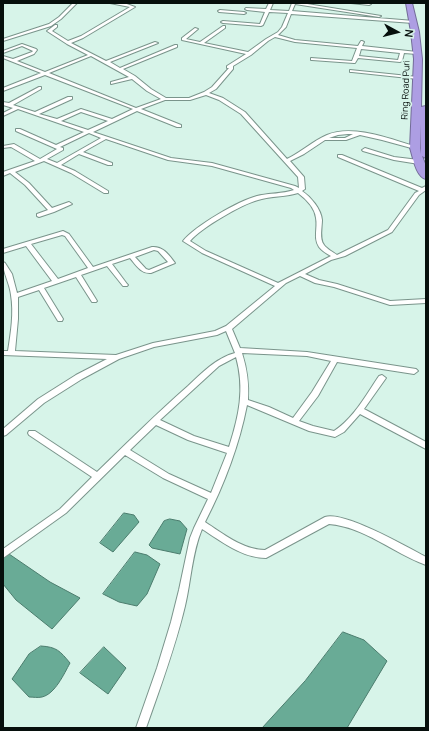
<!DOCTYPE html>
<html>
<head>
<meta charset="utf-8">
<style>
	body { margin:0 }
	#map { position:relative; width:429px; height:731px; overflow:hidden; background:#d7f4e9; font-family:Manrope,sans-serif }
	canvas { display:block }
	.frame { position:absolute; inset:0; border:4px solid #060f0c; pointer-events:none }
	.north { position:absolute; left:377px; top:12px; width:40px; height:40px; -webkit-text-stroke:3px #d7f4e9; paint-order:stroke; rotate:97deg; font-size:11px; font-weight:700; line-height:16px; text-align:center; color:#060f0c }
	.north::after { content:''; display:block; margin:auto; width:14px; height:18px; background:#060f0c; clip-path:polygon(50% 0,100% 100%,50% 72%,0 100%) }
</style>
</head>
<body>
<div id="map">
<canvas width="429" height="731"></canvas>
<div class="frame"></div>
<div class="north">N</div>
</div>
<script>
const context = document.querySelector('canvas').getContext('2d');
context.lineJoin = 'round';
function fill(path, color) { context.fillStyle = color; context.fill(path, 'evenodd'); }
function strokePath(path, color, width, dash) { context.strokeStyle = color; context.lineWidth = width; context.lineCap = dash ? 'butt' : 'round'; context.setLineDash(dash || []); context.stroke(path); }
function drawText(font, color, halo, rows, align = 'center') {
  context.font = font + ' Manrope,sans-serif'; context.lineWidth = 3.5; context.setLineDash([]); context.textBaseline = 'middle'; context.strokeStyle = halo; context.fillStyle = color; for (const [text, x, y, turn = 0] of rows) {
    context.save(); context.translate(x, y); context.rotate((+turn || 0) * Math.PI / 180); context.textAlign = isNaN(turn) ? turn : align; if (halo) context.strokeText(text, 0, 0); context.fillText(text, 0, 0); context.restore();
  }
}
const water = new Path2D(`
	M124 513 134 515 139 522 113 552 100 543Z
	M170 519 180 521 187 529 180 554 152 548 149 545 164 521Z
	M135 552 147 555 160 564 147 594 137 606 119 602 103 594Z
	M9 554 50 582 80 598 52 629 16 600 3 584V558Z
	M343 632 364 640 387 661 347 728H262L305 681Z
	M41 646C57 647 60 651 70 663 64 674 55 694 42 697 38 698 33 697 29 697L12 679 29 654Z
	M104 647 126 668 108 694 80 673Z`);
fill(water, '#69ab96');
strokePath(water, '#4b7c6d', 1);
const street = new Path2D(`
	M73 3H77L61 19 51 26 3 41V39L49 24 59 17Z
	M110 3H124L135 7 83 38 71 43 106 61 155 42 158 43 110 62 120 68 175 45H177V47L123 69 135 76 151 89 166 98H189L204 92 212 87 229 68H227V66L246 54 182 40V38L195 28 198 29 186 39 200 42 223 26H225V28L204 43 248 52 266 39 278 32 282 27 288 13 269 12 263 25 261 26 223 23 221 22 223 21 260 24 265 12 247 10 245 9 246 8 266 9 269 3H273L270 10 289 11 292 3H301L381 16 379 17 295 4 292 11 414 21V23H413L291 14 286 27 278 35 295 40 358 46 361 41H362L364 42 362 46 417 52 419 53 417 54 404 53 402 61 400 62 358 58 355 63H354L312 60H311V58L352 61 357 48 295 42 275 37 268 41 251 55 233 66V69L216 89 209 93 223 98 245 112 287 159C301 152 313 141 327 135 353 124 390 139 417 147V148L415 149 382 140 360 135 346 140H325L304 154 290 161 304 177 305 189 302 191C311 197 321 209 322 220 322 227 319 239 324 245 327 249 333 252 337 255L388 230 415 193 419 191 338 157V155H342L422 188 426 186V190L419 195 392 232 345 256 331 260 305 274 319 280 337 284 390 301 426 299V303L390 305 334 287 315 283 300 276 286 283 232 329 240 348 307 352 416 369 418 371 414 374 337 362 318 396 299 421 313 426 334 431C354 418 366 395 379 376L382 375 386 378 364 409 426 442V449L360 414 344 432 335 437 309 431 247 405C239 446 224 485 205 522 222 533 243 550 265 550L325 517C344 511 407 547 426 557V565C393 553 365 527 329 524L266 558C242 558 221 541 202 529 192 552 191 581 185 606 175 648 160 688 146 728H136L157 668 171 622 179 590 190 538 194 528 208 499 163 478 125 455 66 513 3 558V549L60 509 92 477 29 435 28 433 29 431H35L97 472C127 443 156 414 188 386 202 373 216 358 235 353L226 331 217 335 154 347 119 359 82 379 44 403 6 435 3 436V429L38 399 76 375 107 359 3 355V351H8C11 332 14 313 11 295 10 284 3 273 3 262L5 263 12 274 17 293 52 281 26 246 3 253V249L63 231 69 234 93 267 152 247C163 246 169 255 175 263L151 273C141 274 136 265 130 258L112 264 127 284 128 285 127 286H123L107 266 81 275 97 301 96 302H92L76 277 44 288 63 319 62 321H58L39 290 18 297V319L15 351 116 355 153 343 215 331 226 326 275 286 202 253 183 241C195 226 238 201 257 196 270 193 282 194 294 190L291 188 212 166 168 160 106 139 83 152 112 163V165H108L79 154 61 165 75 171 108 191V193H104L71 173 44 161 15 172 29 183 52 208 69 202 72 204 54 212 39 217 37 216V214L48 210 25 185 10 173 3 176V172L35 161 11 147 3 148V146L14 144 40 159 57 149 16 131V129H20L56 145 84 132 18 109 3 116V113L13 108 3 105V102L9 103 39 87H41V89L13 105 35 112 68 97H72V99L39 114 57 119 81 109 112 119 133 109 45 75 3 91V88L41 73 3 58V56L13 59 32 52 33 51 22 46 3 53V51L22 44 36 49 37 50 34 54 17 61 45 72 88 55 67 44 47 31 55 25H57V27L52 31 68 41 81 36 130 7ZM361 49 400 53 398 60 359 56ZM91 56 129 77 111 82V84L132 79 147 91 161 99 136 108 49 73ZM206 95 219 100 241 114 298 177 299 188 295 186 212 163 171 158 93 132 137 111 177 127H181V125L141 109 165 100H190ZM81 112 108 121 88 130 61 121ZM89 133 101 138 57 163 47 159 63 150V148L60 147ZM348 134H353L345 138H329L338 135ZM298 193C306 199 315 208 316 218 318 228 313 238 319 247 322 251 327 254 331 256L282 281 278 283 206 251 190 241C201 228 242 204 258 200 271 196 285 197 298 193ZM62 235 65 236 88 268 58 279 31 244ZM154 250 158 251 168 262 149 270 146 269 135 257ZM242 353 307 356 331 361 312 392 293 418 269 407 248 400C249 383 247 369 242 353ZM236 357C245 389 239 416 229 447L194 436 160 420 219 366ZM156 425 188 440 227 453 211 493 169 474 130 450Z
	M351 3H369L371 4 369 5Z
	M220 10 244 12 246 13 244 14 219 12 218 11Z
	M350 70 418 77 420 78 418 79 352 72H350Z
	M365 148 394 157 419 160 422 162 419 164 394 160 363 151 362 150Z`);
const highway = new Path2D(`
	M406 3H412L419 32 422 59 421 107 426 106V158L422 156 426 166V179C416 177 413 157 410 148L414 59 411 32ZM420 124 421 154 420 148Z`);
strokePath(street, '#7a948b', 2);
strokePath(highway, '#736c98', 2);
fill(street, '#fff');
fill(highway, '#ad9ee3');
drawText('9px', '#060f0c', '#d7f4e9', [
	["Ring Road Puri",406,90,-88]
]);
</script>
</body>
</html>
